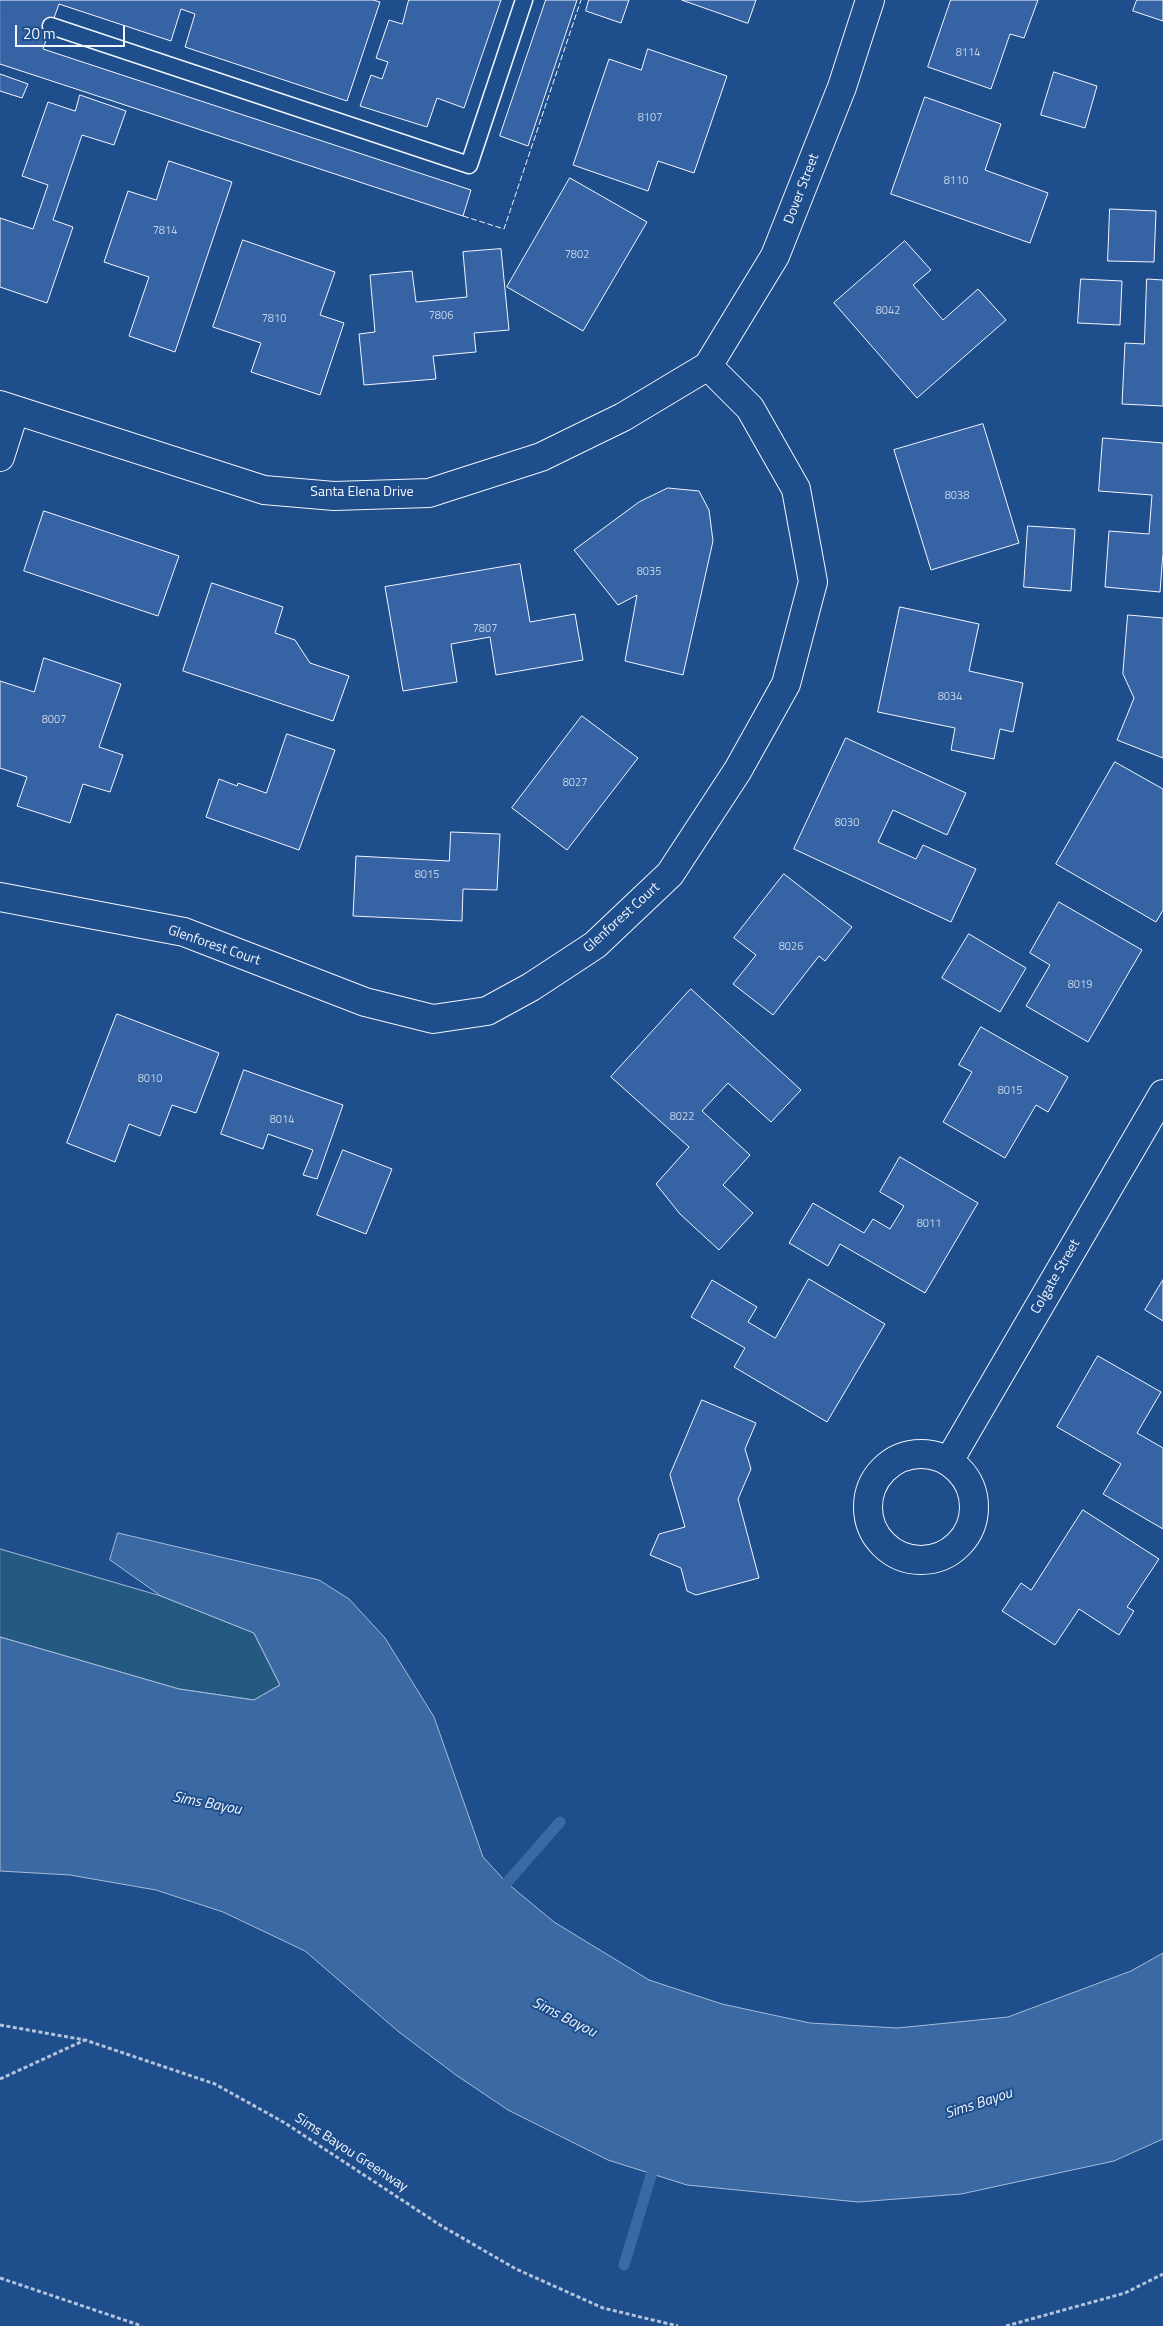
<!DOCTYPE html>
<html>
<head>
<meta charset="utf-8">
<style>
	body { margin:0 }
	#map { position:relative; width:1163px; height:2326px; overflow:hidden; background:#1f4e8c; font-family:"Titillium Web",sans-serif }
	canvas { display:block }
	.scale { position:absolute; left:15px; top:25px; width:110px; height:22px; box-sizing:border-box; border:2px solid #f2f6ff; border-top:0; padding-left:6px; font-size:15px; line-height:18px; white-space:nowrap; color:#f2f6ff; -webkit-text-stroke:4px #1f4e8c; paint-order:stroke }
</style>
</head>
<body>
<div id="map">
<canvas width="1163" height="2326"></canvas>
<div class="scale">20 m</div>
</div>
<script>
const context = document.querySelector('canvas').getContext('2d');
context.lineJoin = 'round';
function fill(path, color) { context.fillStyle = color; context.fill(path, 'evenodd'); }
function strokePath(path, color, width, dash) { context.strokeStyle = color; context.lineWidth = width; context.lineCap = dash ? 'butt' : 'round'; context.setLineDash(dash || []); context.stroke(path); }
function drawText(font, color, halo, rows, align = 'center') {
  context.font = font + ' "Titillium Web",sans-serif'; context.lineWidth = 4; context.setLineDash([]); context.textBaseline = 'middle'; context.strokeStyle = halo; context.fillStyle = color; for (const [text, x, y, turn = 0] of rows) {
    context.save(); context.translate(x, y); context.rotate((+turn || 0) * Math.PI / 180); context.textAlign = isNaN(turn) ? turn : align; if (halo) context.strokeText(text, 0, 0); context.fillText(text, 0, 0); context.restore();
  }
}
const green = new Path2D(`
	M0 1549 161 1596 254 1633 280 1685 254 1700 179 1689 0 1637Z`);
fill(green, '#245a82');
strokePath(green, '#a8bbd7', 1);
const water = new Path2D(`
	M118 1533 319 1580 349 1599 385 1638 434 1717 483 1857 507 1883 554 1922 649 1980 722 2004 810 2023 897 2028 1008 2017 1131 1971 1163 1953V2139L1114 2161 961 2194 858 2202 687 2185 608 2160 508 2110 456 2075 399 2032 305 1951 223 1912 156 1890 70 1875 0 1871V1637L179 1689 254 1700 280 1685 254 1633 161 1596 110 1560Z`);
fill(water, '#3b69a3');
strokePath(water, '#a8bbd7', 1);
strokePath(new Path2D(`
	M497 1894 560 1822
	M624 2265 656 2159`), '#3b69a3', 11);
const building = new Path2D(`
	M0 0H373L380 2 347 101 185 47 195 14 181 9 171 41 59 4 43 49 471 190 463 216 0 64Z
	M409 0H501L464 108 437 98 427 127 360 106 371 75 382 79 388 62 376 58 389 20 402 24Z
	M546 0H577L528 146 500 136Z
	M589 0H629L621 23 586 11Z
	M682 0H756L748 23Z
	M951 0H1038L1024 38 1010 34 991 89 928 67Z
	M1137 0H1163V21L1133 11Z
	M648 49 727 76 694 173 658 161 648 191 573 165 609 59 641 70Z
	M1054 72 1097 86 1085 128 1041 115Z
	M0 74 28 84 22 98 0 91Z
	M80 95 126 111 114 145 82 135 53 220 73 227 47 303 0 287V218L33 229 48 185 22 176 48 102 75 111Z
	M925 97 1001 124 985 170 1048 193 1030 243 891 194Z
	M169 161 232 182 175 352 129 336 149 277 104 262 128 191 156 200Z
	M570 178 647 222 583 331 507 287Z
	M1110 209 1156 211 1154 262 1108 261Z
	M243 240 335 272 320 315 344 323 320 395 251 372 261 343 213 327Z
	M905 241 931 270 913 285 943 320 978 289 1006 320 917 398 834 303Z
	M501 249 509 330 474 333 476 352 433 356 436 379 364 385 359 334 375 332 370 275 412 271 416 302 467 297 463 252Z
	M1081 279 1122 281 1120 325 1078 323Z
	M1147 279 1163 280V406L1122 404 1125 343 1144 344Z
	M983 424 1019 543 931 570 894 450Z
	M1103 438 1163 443V553L1160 592 1105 587 1109 531 1149 534 1152 495 1099 491Z
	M668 488 699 491 709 510 713 541 683 675 625 661 637 595 618 605 574 550 639 502Z
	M44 511 179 556 158 616 24 571Z
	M1028 526 1075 529 1071 591 1024 587Z
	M520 564 530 622 575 614 583 660 496 675 490 637 451 644 457 682 403 691 385 587Z
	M212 583 283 607 275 633 295 640 310 663 349 676 333 721 183 671Z
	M900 607 979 624 969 671 1023 683 1013 732 1000 729 994 759 951 750 955 728 878 712Z
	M1128 615 1163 618V758L1117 740 1134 698 1123 674Z
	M44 658 121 684 99 747 123 755 110 792 83 784 70 823 17 806 27 777 0 768V681L34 692Z
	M582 716 638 758 567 850 512 808Z
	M287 734 335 750 299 850 206 817 219 779 237 786 238 783 266 793Z
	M846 738 966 793 947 835 893 810 878 842 916 859 923 845 976 869 951 922 794 849Z
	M1115 762 1163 789V910L1156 922 1056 864Z
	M451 832 500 834 497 890 463 889 462 921 353 916 356 856 449 861Z
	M784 874 852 927 825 961 819 956 773 1015 733 984 756 955 734 938Z
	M1059 902 1142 950 1088 1042 1026 1006 1050 965 1030 953Z
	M969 934 1026 968 1000 1012 942 978Z
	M691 989 801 1090 771 1122 728 1083 702 1111 750 1155 723 1185 753 1213 719 1250 680 1214 656 1184 689 1147 611 1077Z
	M117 1014 219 1053 196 1113 172 1105 160 1136 129 1124 115 1162 67 1143Z
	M981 1027 1068 1077 1048 1112 1036 1105 1005 1158 943 1122 972 1072 959 1065Z
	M244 1070 343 1105 317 1179 303 1175 313 1150 268 1134 263 1149 221 1134Z
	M343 1150 392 1169 366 1234 317 1215Z
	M900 1157 978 1203 925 1293 840 1244 828 1266 789 1243 813 1203 864 1233 873 1219 890 1229 904 1206 880 1192Z
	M809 1279 885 1324 827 1422 734 1367 745 1348 691 1317 712 1280 757 1307 748 1322 775 1338Z
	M1163 1280V1321L1145 1310Z
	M1098 1356 1161 1392 1137 1433 1163 1448V1529L1103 1494 1121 1464 1057 1427Z
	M702 1400 756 1423 745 1449 751 1469 738 1499 759 1578 696 1595 687 1591 681 1568 650 1555 659 1534 685 1527 670 1475Z
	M1083 1510 1159 1559 1127 1607 1134 1611 1119 1635 1079 1609 1055 1645 1002 1611 1021 1583 1031 1590Z`);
fill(building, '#3563a3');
strokePath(building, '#f2f6ff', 1);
const service = new Path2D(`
	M51 26 469 165 524 0`);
const minor = new Path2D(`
	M0 405 264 490 334 496 429 493 541 457 623 417 708 366 775 256 842 87 870 0
	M0 457 15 410
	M0 897 184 932 365 1002 433 1019 487 1011 531 987 595 945 670 874 738 770 786 684 813 582 796 489 750 408 708 366
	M868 1507a53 53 0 1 1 106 0a53 53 0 1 1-106 0Z
	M949 1461 1163 1094`);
strokePath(service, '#f2f6ff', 19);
strokePath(minor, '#f2f6ff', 30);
strokePath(new Path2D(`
	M0 2025 85 2040 215 2084 285 2123 440 2225 516 2269 603 2308 678 2326
	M0 2079 85 2040
	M0 2278 142 2326
	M1006 2326 1125 2293 1163 2274`), '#b3c4dc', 3, [4, 2.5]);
strokePath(service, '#1f4e8c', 16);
strokePath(minor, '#1f4e8c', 28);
strokePath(new Path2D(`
	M463 216 504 229 581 0`), '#f2f6ff', 1, [6, 2.5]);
drawText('11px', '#c3d1e8', null, [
	["8114",968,53],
	["8107",650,118],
	["8110",956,181],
	["7814",165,231],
	["7802",577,255],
	["8042",888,311],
	["7806",441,316],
	["7810",274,319],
	["8038",957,496],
	["8035",649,572],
	["7807",485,629],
	["8034",950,697],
	["8007",54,720],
	["8027",575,783],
	["8030",847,823],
	["8015",427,875],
	["8026",791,947],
	["8019",1080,985],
	["8010",150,1079],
	["8015",1010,1091],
	["8022",682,1117],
	["8014",282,1120],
	["8011",929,1224]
]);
drawText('14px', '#f2f6ff', '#1f4e8c', [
	["Dover Street",802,189,-69],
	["Santa Elena Drive",362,493],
	["Glenforest Court",622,918,-42],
	["Glenforest Court",214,946,19],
	["Colgate Street",1056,1277,-60],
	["Sims Bayou Greenway",351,2153,33]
]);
drawText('italic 15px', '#f2f6ff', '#1f4e8c', [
	["Sims Bayou",207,1804,11],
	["Sims Bayou",564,2018,27],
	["Sims Bayou",979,2104,-18]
]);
</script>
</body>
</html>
